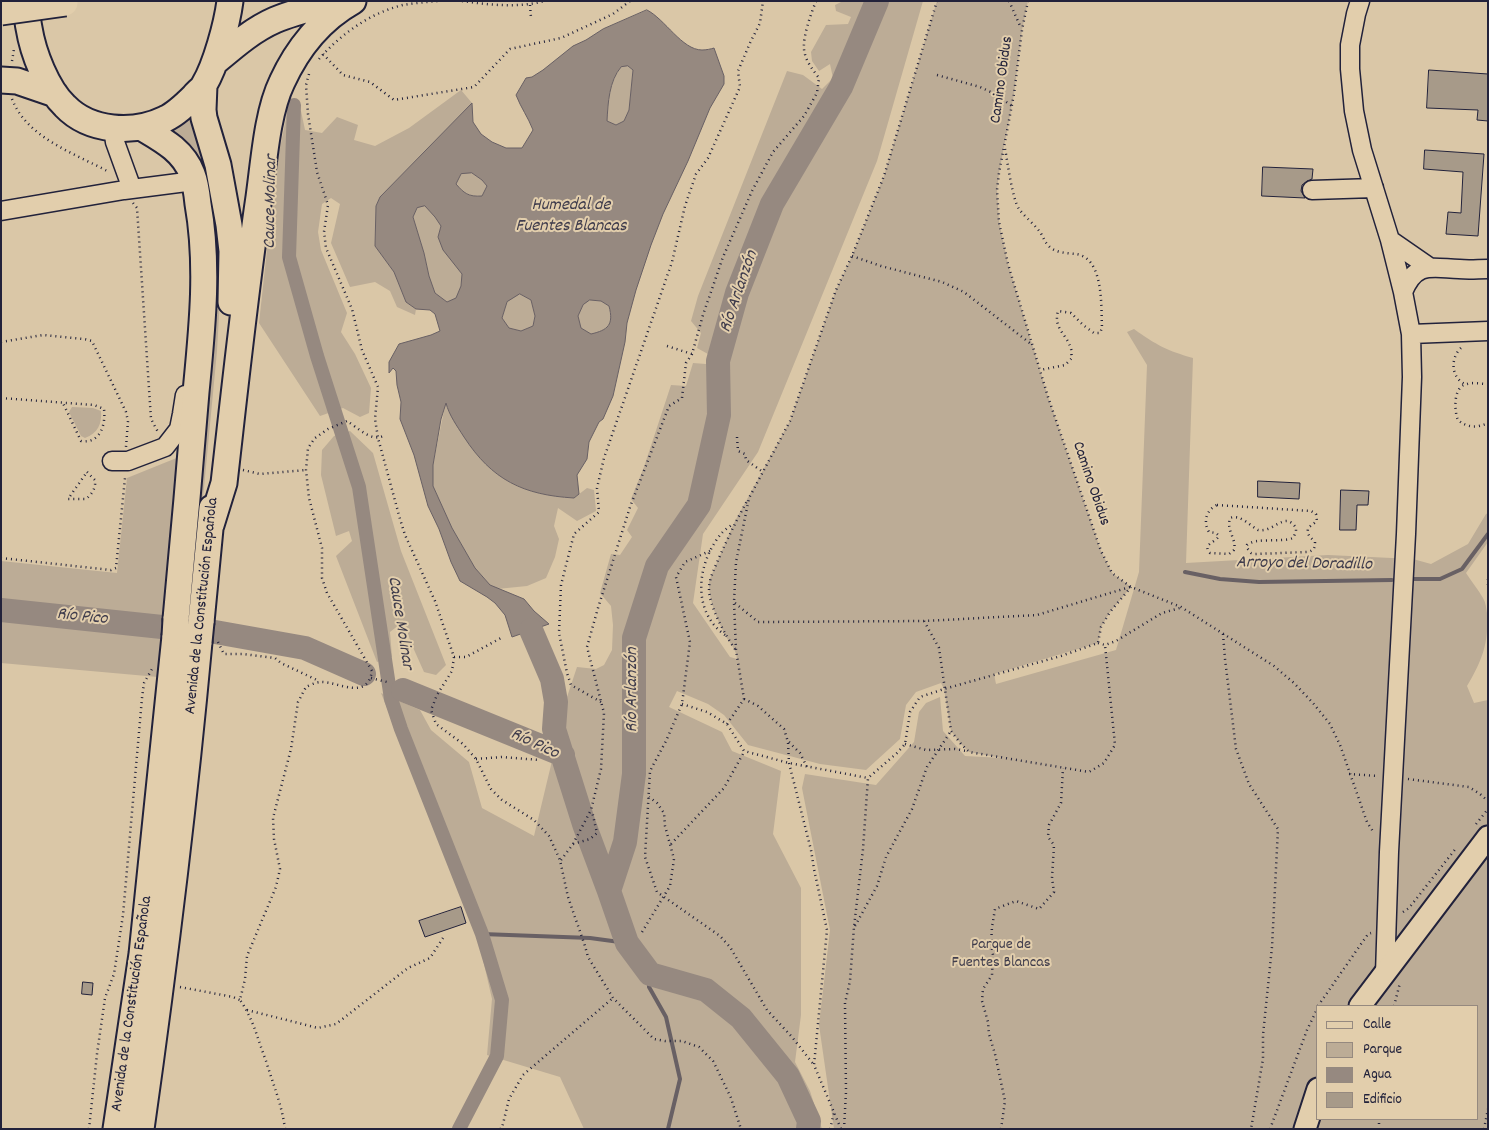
<!DOCTYPE html>
<html>
<head>
<meta charset="utf-8">
<style>
	body { margin:0 }
	#map { position:relative; width:1489px; height:1130px; overflow:hidden; background:#dac7a7; font-family:Dekko,sans-serif }
	canvas { display:block }
	.frame { position:absolute; inset:0; border:2px solid #22223b; pointer-events:none }
	.legend { position:absolute; left:1316px; top:1005px; width:162px; height:115px; box-sizing:border-box; background:#e2ceac; border:1px solid #95897f; margin:0; padding:6px 9px; list-style:none; font-size:15px; color:#22223b }
	.legend li { display:flex; align-items:center; gap:10px; height:25px }
	.legend b { width:25px; border:1px solid #95897f }
</style>
</head>
<body>
<div id="map">
<canvas width="1489" height="1130"></canvas>
<div class="frame"></div>
<ul class="legend">
<li><b style="height:6px;background:#e2ceac"></b>Calle</li>
<li><b style="height:14px;background:#bcac96"></b>Parque</li>
<li><b style="height:14px;background:#968980"></b>Agua</li>
<li><b style="height:14px;background:#a79a89"></b>Edificio</li>
</ul>
</div>
<script>
const context = document.querySelector('canvas').getContext('2d');
context.lineJoin = 'round';
function fill(path, color) { context.fillStyle = color; context.fill(path, 'evenodd'); }
function strokePath(path, color, width, dash) { context.strokeStyle = color; context.lineWidth = width; context.lineCap = dash ? 'butt' : 'round'; context.setLineDash(dash || []); context.stroke(path); }
function drawText(font, color, halo, rows, align = 'center') {
  context.font = font + ' Dekko,sans-serif'; context.lineWidth = 4; context.setLineDash([]); context.textBaseline = 'middle'; context.strokeStyle = halo; context.fillStyle = color; for (const [text, x, y, turn = 0] of rows) {
    context.save(); context.translate(x, y); context.rotate((+turn || 0) * Math.PI / 180); context.textAlign = isNaN(turn) ? turn : align; if (halo) context.strokeText(text, 0, 0); context.fillText(text, 0, 0); context.restore();
  }
}
fill(new Path2D(`
	M843 1H923L877 161 758 452 703 534 693 603 730 657 737 659C736 648 730 644 725 635 717 619 708 599 709 581L734 523 790 421 836 290 852 256 884 176 937 1H1028L1022 30 1014 94 999 173 997 190 999 222 1008 264 1048 397 1101 551 1112 573 1131 587 1110 612 1101 627 1098 643 994 674 996 684 1116 650 1139 572 1147 365 1127 332 1134 329C1156 345 1168 351 1193 358L1186 563 1328 555 1413 559 1431 564 1468 544 1486 514 1488 513V542L1466 573C1471 581 1478 589 1483 598 1486 603 1486 608 1487 613 1489 643 1482 661 1467 686L1474 703 1488 700V1129H834L819 1025 830 930 802 788 805 774 876 785 914 742 919 712 926 703 940 697 943 731 965 756 1002 758 969 752 961 744 951 731 944 689 941 683 916 692 906 705 900 739 866 770 820 764 748 745 724 715 708 704 677 691 669 707 722 732 732 751 781 771 773 834 801 888V1015L795 1062 810 1091 822 1129H584L560 1077 487 1055 492 999 478 938 381 693 420 710 431 730 469 762 482 808 534 836 551 765 554 736 577 667 596 669 604 665 612 650 613 625 611 606 600 593 611 554 620 555 632 537 627 530 638 508 631 499 644 467 671 385 686 386 693 363 706 364 708 354 697 348 701 333 691 321 698 296 787 71 803 75 822 89 833 78 830 64 819 71 812 61 811 52 826 25 848 24 851 17 836 11 835 5ZM1318 1006H1478V1119H1318Z
	M628 66 633 70 629 110 624 121 616 125 607 121C608 103 609 81 621 67Z
	M461 90 472 103 380 197 376 206 375 246 394 272 406 302 416 309 415 315 397 307 390 291 375 282 350 287 331 243 340 204 331 198 322 204 318 232 321 250 347 313 341 332 355 354 371 388 369 413 360 417 343 408 320 416 259 323 276 168 287 113 301 111 305 130 322 133 337 117 358 125 354 140 375 146 409 128Z
	M194 115 205 155 220 235V298L217 351 189 645 164 880 198 477 189 147 171 129Z
	M472 173 482 180 487 186 482 196C468 197 464 193 456 183L461 174Z
	M425 206 435 217 441 226 438 237 462 274 461 286 456 299 447 302 435 293 429 276 424 253 413 217 417 208Z
	M520 294 531 300 535 316 533 326 521 331 509 328 502 318 507 302Z
	M590 300 601 301 609 306C614 325 608 330 591 334L581 328 578 316 583 305Z
	M446 401C449 414 456 424 463 435 492 480 521 495 574 498L587 488 594 490 596 511 577 521 558 508 554 526 559 539 555 557 546 578 527 586 497 589 490 585 475 568 452 528 433 486V465Z
	M72 407 93 408 101 411C102 424 98 433 85 438L81 436 69 412Z
	M350 431 373 453 401 551 446 665 436 675 424 672 411 643 404 621 390 632 392 657 377 662 336 556 352 541 349 531 336 536 321 475 322 450 334 436Z
	M179 457 158 677 1 663V561L117 573 127 478Z`), '#bcac96');
const water = new Path2D(`
	M647 10C665 19 682 50 702 50 706 50 711 49 714 48L724 76V84L710 108 688 161 663 214 651 245 636 290 627 323 625 342 613 396 603 419 599 422 589 442 587 459 577 475 579 494 574 498C523 495 492 480 464 437 457 426 449 415 446 403L441 419 433 465V486L452 528 475 568 490 585 524 599 534 611 549 624 512 637 505 615 495 603 487 597 460 581 451 562 439 529 428 506 414 455 400 419 401 402 397 385 396 371 393 368 389 373V362L399 344 431 335 440 331 435 314 430 310 416 309 406 302 394 272 375 246 376 206 380 197 472 103 473 122 481 134 492 142 506 148H522L533 130C528 117 521 108 516 95L526 78 532 77 543 70 573 46 586 40 603 29ZM628 66 633 70 629 110 624 121 616 125 607 121C608 103 609 81 621 67ZM472 173 482 180 487 186 482 196C468 197 464 193 456 184L461 174ZM425 206 435 217 441 226 438 237 443 250 462 274 461 286 456 298 447 302 435 293 429 276 424 253 413 217 417 208ZM520 294 531 300 535 316 533 326 521 331 509 328 502 318 507 302ZM590 300 601 301 609 306C614 325 608 330 591 334L581 328 578 316 583 305Z`);
fill(water, '#968980');
strokePath(water, '#686064', 1);
strokePath(new Path2D(`
	M1185 572 1220 579 1259 582 1392 580
	M1414 579H1440L1462 569 1488 534
	M482 934 590 938 627 943
	M650 974 649 987 666 1017 680 1079 668 1129`), '#686064', 4);
strokePath(new Path2D(`
	M294 105 289 257 317 356 359 487 391 699 401 729 482 934 502 1000 497 1056 459 1129`), '#968980', 14);
strokePath(new Path2D(`
	M1 610 162 627
	M531 630 552 679 556 702 554 729 584 824 609 891
	M215 632 305 648 364 674
	M403 690 563 755
	M808 1129 809 1121 788 1076 741 1018 706 990 650 974 627 943 609 891 625 842 634 774V638L657 566 699 505 719 415 718 361 737 293 772 204 841 87 877 1`), '#968980', 24);
const building = new Path2D(`
	M1429 70 1488 74V121L1477 120 1478 110 1427 108Z
	M1425 150 1484 154 1478 236 1446 234 1448 212 1461 213 1463 172 1424 169Z
	M1263 167 1313 169 1312 179 1307 181 1302 185 1301 191 1305 198 1262 196Z
	M1258 481 1300 483 1299 499 1258 497Z
	M1341 490 1369 491 1368 505H1357L1356 530H1340Z
	M461 907 466 923 425 937 419 921Z
	M83 982 93 983 92 995 82 994Z`);
fill(building, '#a79a89');
strokePath(building, '#22223b', 1);
const minor = new Path2D(`
	M1360 1 1356 14 1350 45V69L1354 111 1362 150 1390 240 1403 292 1411 334 1412 377 1406 534 1389 852 1385 974
	M113 128 115 142 132 189
	M1312 190 1374 188
	M1 211 124 190 194 181
	M1390 240 1429 267
	M1403 292C1416 261 1431 268 1459 269 1469 270 1478 269 1488 269
	M1411 334 1488 331
	M112 461H128L165 447 179 429 182 414 185 395`);
const major = new Path2D(`
	M1360 1006 1488 837
	M1305 1129 1318 1089`);
const highway = new Path2D(`
	M26 1C27 10 27 19 29 28 33 53 47 89 65 106 90 132 134 134 165 119 176 114 185 105 194 96 197 92 202 89 204 85 216 65 227 24 230 1
	M214 63C233 47 252 30 275 20 296 11 318 7 339 1
	M1 80 17 81 55 94
	M204 85 203 110 204 118 218 165 229 225 232 251 231 302
	M141 127C161 139 183 150 192 174 196 184 197 194 198 204 209 266 202 330 196 392 190 468 183 543 176 619
	M211 525 224 483C235 387 245 292 259 197 264 162 267 113 282 82 297 49 321 19 353 1
	M201 622 212 508
	M116 1129 142 954 175 636
	M141 1129C164 967 184 805 199 642`);
strokePath(minor, '#22223b', 21);
strokePath(major, '#22223b', 25);
strokePath(highway, '#22223b', 29);
strokePath(new Path2D(`
	M462 1C490 5 518 8 545 1
	M1009 1 1021 28
	M1028 1 1022 30 1014 94 999 173 997 190 999 222 1008 264 1048 397 1101 551 1112 573 1131 587 1181 607 1274 666 1294 683 1313 703 1330 724 1340 745 1367 822 1374 833
	M530 5 531 18
	M323 54 343 75 370 82 394 100 474 87 510 49 561 38 613 14 630 1
	M319 59C341 34 370 13 403 5 414 3 426 2 438 1
	M12 61 14 49
	M309 74 306 85 308 114 317 172 328 205 324 232 326 248 352 309 362 350 378 387 375 419 378 438 400 519 405 535 435 601 454 657 452 671 437 695 431 710 436 724 463 744 476 759 491 789 502 800 534 820 549 836 560 860 568 897 585 946 588 957 613 998 654 1039 665 1041H682L699 1047 713 1061 731 1098 741 1129
	M937 75 980 87 995 94 1012 106
	M12 99C27 138 74 153 109 172
	M1005 149C1008 164 1012 198 1019 209 1025 217 1034 224 1040 232 1043 236 1044 241 1048 245 1054 253 1067 253 1076 254 1104 258 1101 306 1102 328L1100 333H1094L1083 325 1071 313 1058 311C1053 329 1067 334 1071 349 1072 352 1071 355 1072 358L1065 365 1040 370
	M133 203 137 208 151 419 158 432
	M852 256 881 266 942 282 964 292 1031 344
	M1 342 43 335 84 339 92 341 126 412 128 421 126 447
	M667 346 692 354
	M1461 348C1450 358 1451 378 1465 384
	M1488 384C1481 384 1473 382 1467 384 1453 386 1454 411 1458 420 1467 428 1477 428 1488 423
	M1 398 94 405 104 409C106 425 100 444 81 441L63 403
	M737 437 738 451 745 454 746 460 763 472
	M243 470 260 474 306 470
	M87 472 95 480C96 488 92 494 86 499H68Z
	M1217 505 1311 511 1316 514 1317 521 1308 528C1307 535 1310 537 1315 542 1315 548 1314 550 1308 552L1255 554 1251 553 1247 548V545C1256 537 1280 543 1293 538L1296 532V528C1285 510 1274 533 1258 530 1249 525 1240 514 1230 518 1226 531 1237 539 1234 550L1229 554 1210 553C1202 544 1215 543 1219 536L1216 533 1209 532C1203 522 1206 510 1217 505Z
	M710 551 685 562 676 577 690 642 682 704 666 741 650 771 645 857 657 892 720 936 730 947 767 1010 792 1037 814 1065
	M1 558 111 570 116 568 125 478
	M1488 579V588
	M735 603 758 622 924 621 1037 615 1130 587
	M924 621 939 648 951 731 961 744 969 752 1089 772 1104 763 1115 745 1105 645
	M1223 634 1225 659 1236 749 1249 784 1278 829 1272 947 1263 1035V1059L1251 1129
	M725 635C691 611 697 563 721 534 724 530 729 527 733 524
	M218 642 224 654H243L275 658 281 663 319 681
	M1098 643 1105 645 1116 641 1162 613 1180 608
	M735 649C725 635 709 606 709 589 709 579 714 570 718 560 727 540 736 521 747 501
	M454 657H466L501 638
	M371 678 387 682
	M744 699 758 706 784 729 788 742 789 763 811 850 814 869 827 930 814 1065 841 1129
	M601 702 571 685 567 673 559 633 561 585 574 534 599 512 597 488 604 458 672 262 685 206 696 174 708 158 740 87 738 71 750 43 760 23 763 1
	M682 704 707 712 727 724 744 751 789 763 868 778
	M727 724 744 699 736 650 734 602 736 562 749 498 790 421 836 290 852 256 884 176 937 1
	M789 742 800 753 807 767
	M905 744 926 750 955 749 967 751
	M476 759 502 757 540 760
	M1349 774 1378 776
	M1408 779 1469 787 1480 794 1488 801
	M1476 824 1488 809
	M573 844 590 839 597 833 592 811
	M671 844 724 788 744 752
	M561 860 573 844 591 810 601 769 604 713 587 647 598 608 630 507 669 406 682 398 686 363 692 354 703 315 723 257 752 191 773 152 804 116 817 93 819 78C812 69 805 60 804 49 803 35 811 14 816 1
	M1403 912 1409 908 1457 847
	M855 926 877 886 886 857 912 809 927 767 951 731
	M642 932 670 886 674 859 665 826 664 813 657 803 649 797
	M180 987 233 997 240 1000
	M1318 1006 1368 934 1371 933
	M1394 1006 1400 983
	M247 1010 318 1028 336 1024 408 968 430 958 443 938
	M89 1129 97 1054 105 998 114 974 123 915 142 698 144 683 152 669
	M285 1129C282 1105 273 1084 266 1061 258 1040 253 1018 240 1000L245 979 247 956 276 887 280 869 274 839 273 818 291 749 298 702 306 687C310 685 316 682 321 682 340 682 367 701 372 671L327 593 322 578V548L309 498 306 470 308 448 315 438 328 429 347 421C357 427 371 442 383 436
	M500 1129 502 1128 509 1099 523 1075 613 998
	M830 1129 834 1113
	M844 1129 846 1092 845 1003 850 981 854 927 863 849 868 778 897 753 905 744 910 712 920 697 944 689 1061 656 1098 643 1101 627 1110 612 1131 587
	M1001 1129 1005 1101 995 1054 989 1034 988 1022 982 1001 983 989 992 975 993 955 991 944 992 927 995 909 1016 901 1039 909 1054 892 1052 878 1054 845 1048 837 1049 825 1061 803 1063 768
	M1270 1129 1307 1030 1318 1007
	M1379 1129V1119
	M1484 1129 1488 1109`), '#22223b', 2.5, [1, 4]);
strokePath(minor, '#e2ceac', 18);
strokePath(major, '#e2ceac', 21);
strokePath(highway, '#e2ceac', 25);
const highwayBridge = new Path2D(`
	M1 12 65 3
	M175 636 176 619
	M199 642 201 622`);
strokePath(highwayBridge, '#22223b', 29, []);
strokePath(highwayBridge, '#e2ceac', 25);
drawText('16px', '#22223b', '#e2ceac', [
	["Camino Obidus",1003,80,-82],
	["Camino Obidus",1090,484,71],
	["Avenida de la Constitución Española",203,606,-84],
	["Avenida de la Constitución Española",133,1004,-82]
]);
drawText('16px', '#413e4d', '#e2ceac', [
	["Parque de",1001,946],
	["Fuentes Blancas",1001,964]
]);
drawText('italic 18px', '#3f3c4c', '#e2ceac', [
	["Cauce Molinar",272,202,-89],
	["Humedal de",571,207],
	["Fuentes Blancas",571,228],
	["Río Arlanzón",740,292,-71],
	["Arroyo del Doradillo",1304,565,1],
	["Río Pico",82,618,6],
	["Cauce Molinar",399,623,81],
	["Río Arlanzón",634,690,-90],
	["Río Pico",534,745,25]
]);
</script>
</body>
</html>
